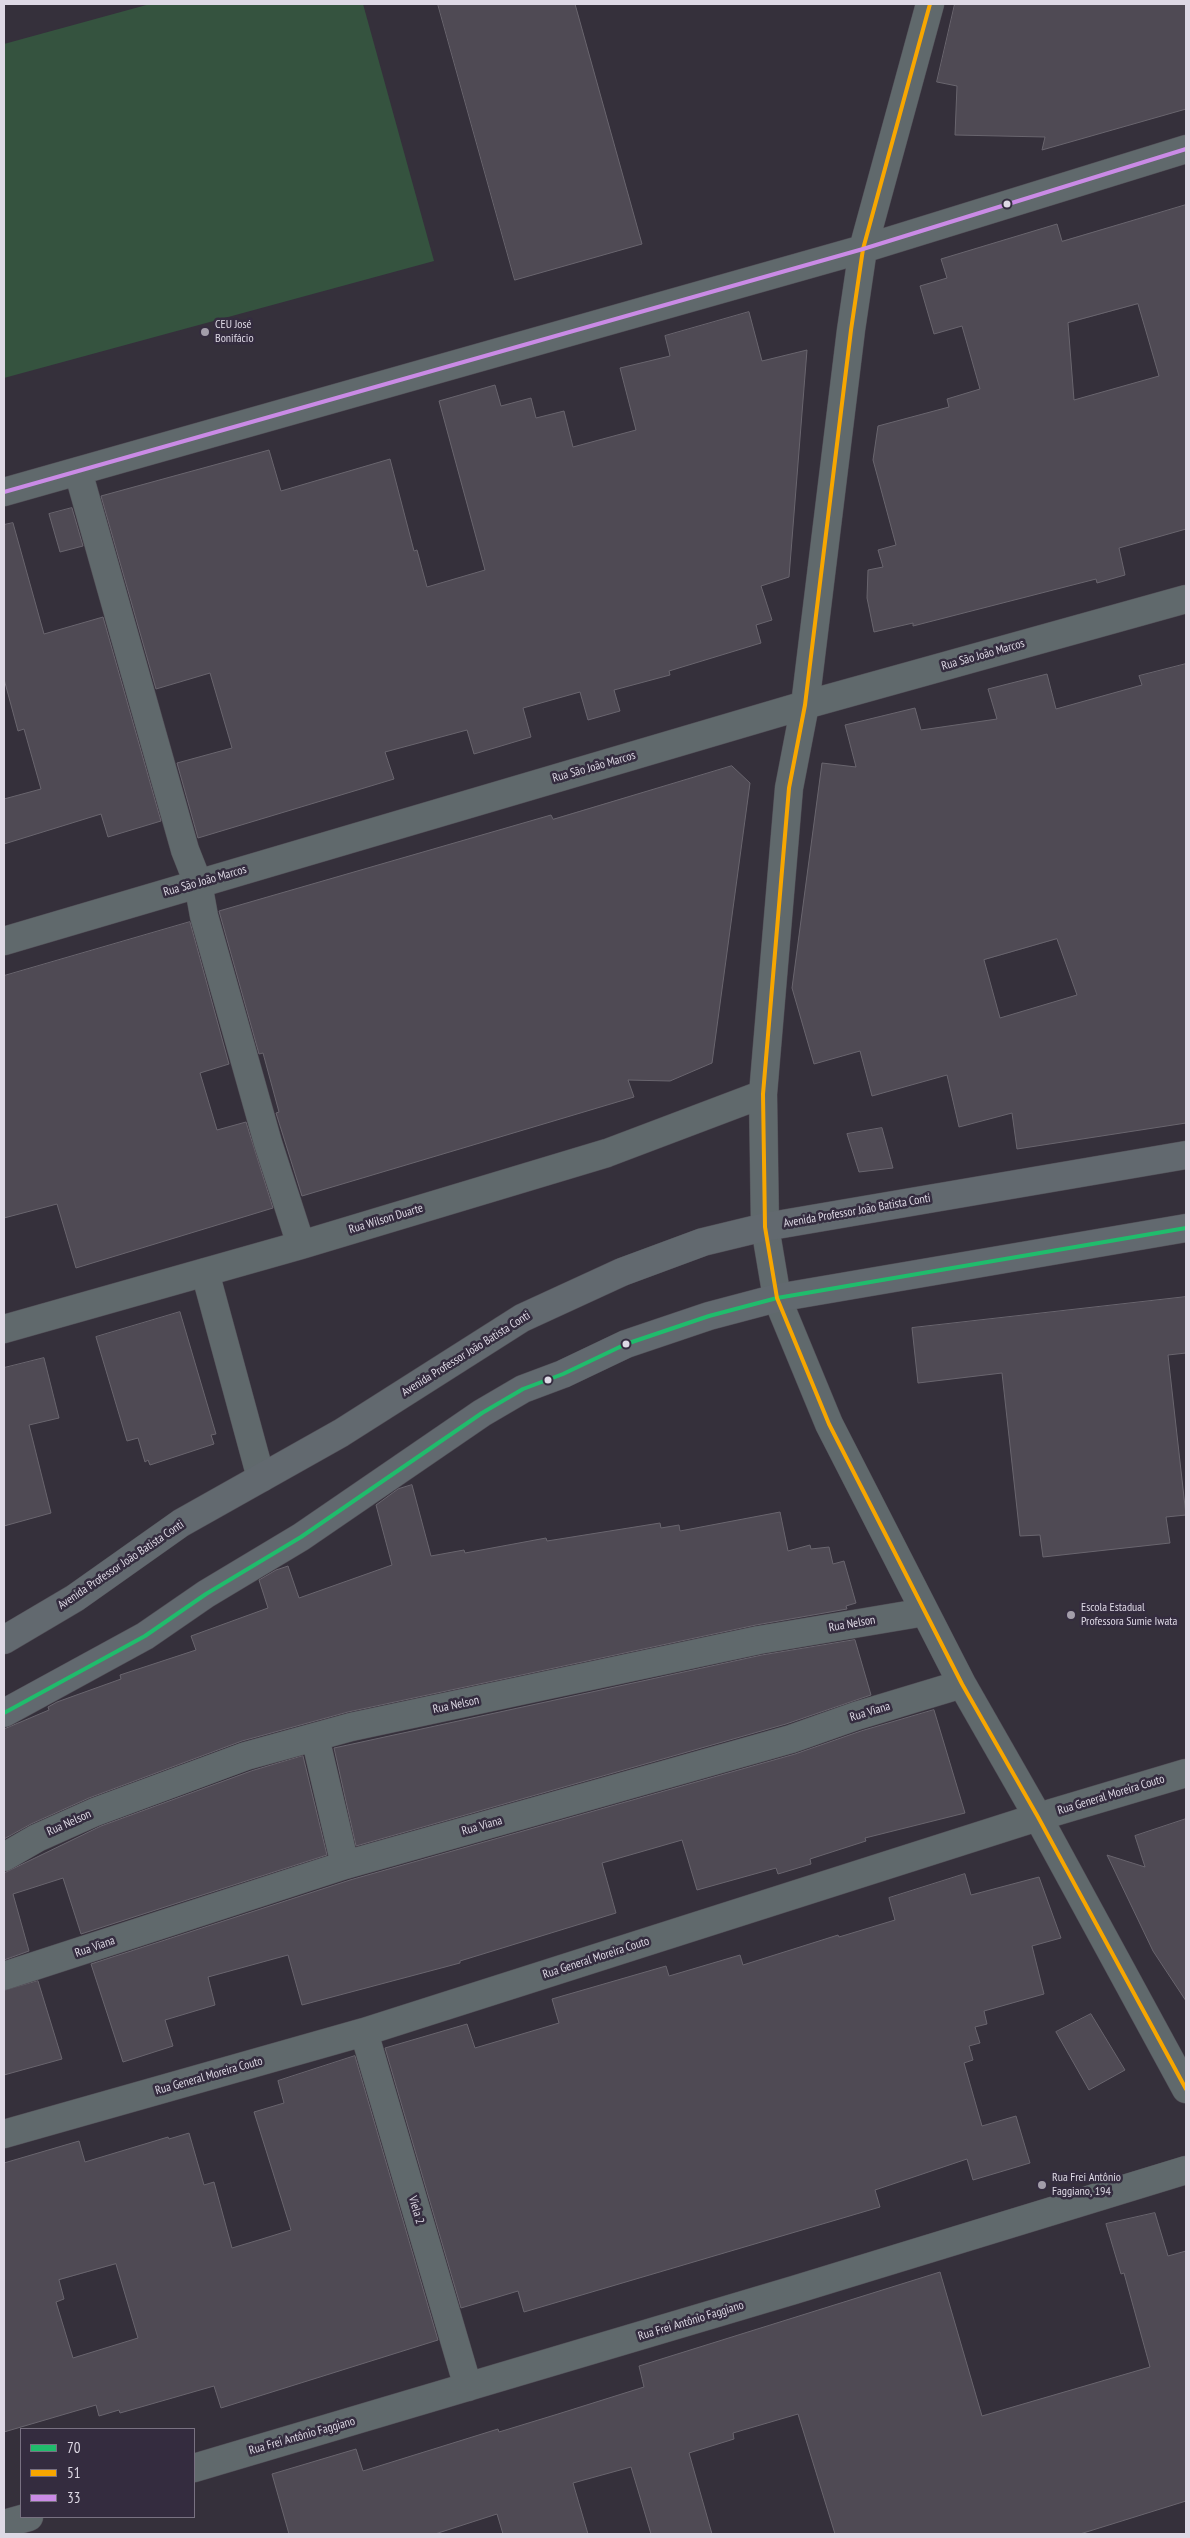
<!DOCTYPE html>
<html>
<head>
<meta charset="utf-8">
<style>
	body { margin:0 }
	#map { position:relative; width:1190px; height:2538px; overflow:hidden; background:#35303b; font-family:"PT Sans Narrow",sans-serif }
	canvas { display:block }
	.frame { position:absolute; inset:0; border:5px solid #ded9e5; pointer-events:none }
	.legend { position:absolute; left:20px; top:2428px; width:175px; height:90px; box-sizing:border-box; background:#342c3f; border:1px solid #787181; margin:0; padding:6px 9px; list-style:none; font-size:15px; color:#ded9e5 }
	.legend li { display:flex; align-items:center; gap:10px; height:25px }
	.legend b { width:25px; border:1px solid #787181 }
</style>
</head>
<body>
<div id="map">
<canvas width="1190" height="2538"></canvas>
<div class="frame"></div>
<ul class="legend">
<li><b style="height:6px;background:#20bc6c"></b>70</li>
<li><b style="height:6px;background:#f7a600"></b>51</li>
<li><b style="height:6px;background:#ca8be6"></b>33</li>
</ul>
</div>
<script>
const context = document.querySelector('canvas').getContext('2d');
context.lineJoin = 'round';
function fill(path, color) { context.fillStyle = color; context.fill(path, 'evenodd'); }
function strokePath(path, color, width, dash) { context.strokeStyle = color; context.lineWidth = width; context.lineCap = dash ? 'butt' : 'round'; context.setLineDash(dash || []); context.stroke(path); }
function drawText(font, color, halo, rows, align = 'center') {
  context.font = font + ' "PT Sans Narrow",sans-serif'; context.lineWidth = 5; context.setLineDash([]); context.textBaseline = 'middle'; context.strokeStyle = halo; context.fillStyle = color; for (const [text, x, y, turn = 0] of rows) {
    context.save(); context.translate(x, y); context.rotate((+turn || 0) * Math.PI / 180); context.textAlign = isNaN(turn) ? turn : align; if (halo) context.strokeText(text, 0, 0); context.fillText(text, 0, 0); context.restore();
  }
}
fill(new Path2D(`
	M150 4H363L434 261 4 378V44Z`), '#35533f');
const building = new Path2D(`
	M438 4H575L642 244 515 280Z
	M955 4H1186V109L1042 150 1045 137 955 135 957 86 937 82Z
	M1186 205V529L1119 548 1125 575 1097 583 1096 579 913 626V623L874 632 867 598 868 570 883 567 878 550 896 545 873 460 878 426 949 407 947 399 980 389 962 326 934 334 920 286 947 278 941 259 1057 224 1062 241ZM1138 304 1159 376 1074 400 1068 323Z
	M749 312 762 361 807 350 789 577 761 586 772 620 756 625 761 643 669 671 670 675 614 690 620 711 588 720 580 692 523 708 531 737 501 746 474 754 467 730 385 752 394 779 198 838 177 763 232 748 210 673 156 689 101 496 269 450 281 491 390 459 414 551 417 550 427 587 485 570 439 401 495 385 501 406 531 398 536 418 564 411 573 447 636 430 620 368 670 356 665 336Z
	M72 508 83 546 60 552 49 514Z
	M13 523 44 634 103 617 161 821 108 837 101 814 4 844V799L41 789 24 729 18 731 4 679V525Z
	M1186 664V1123L1017 1149 1012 1113 959 1127 947 1075 872 1096 860 1051 814 1064 792 988 822 763 856 767 845 725 915 708 921 730 997 719 988 689 1047 674 1056 709 1142 685 1139 676ZM1057 939 1077 995 1000 1018 984 960Z
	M732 766 750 783 712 1063 670 1081 628 1080 634 1097 302 1196 276 1113 279 1112 263 1053 259 1054 219 911 551 815 553 819Z
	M190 922 229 1064 200 1073 217 1130 246 1122 273 1208 76 1268 57 1204 4 1218V976Z
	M882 1128 893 1168 859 1172 847 1134Z
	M1186 1297V1353L1168 1355 1186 1515 1166 1517 1170 1543 1043 1557 1040 1535 1020 1536 1002 1373 918 1383 912 1328Z
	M180 1312 216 1434 211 1435 214 1444 150 1465 148 1460 145 1462 138 1438 127 1441 96 1337Z
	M44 1358 59 1418 29 1425 51 1513 4 1526V1368Z
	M412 1485 431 1556 464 1550 465 1553 546 1538 547 1541 660 1523 661 1528 679 1525 680 1531 780 1512 788 1551 810 1545 811 1549 829 1547 833 1564 844 1561 856 1603 846 1606 847 1609 756 1625 348 1712 242 1741 89 1798 31 1824 4 1839V1729L49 1710 48 1707 57 1702 121 1679 120 1675 196 1650 191 1636 268 1608 259 1580 276 1570 288 1566 299 1598 392 1565 376 1505 398 1489Z
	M855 1640 871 1695 786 1724 356 1846 334 1748 762 1655Z
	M934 1710 965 1813 865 1838 866 1841 810 1859 811 1864 778 1874 776 1868 697 1890 682 1840 602 1863 616 1913 460 1961V1963L302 2005 288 1955 208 1977 215 2005 165 2020 173 2046 123 2062 91 1964 350 1880 795 1754 861 1731Z
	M303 1756 327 1855 81 1934 63 1878 13 1894 29 1951 4 1960V1873L101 1826 251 1771Z
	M1186 1819V2001L1153 1951 1107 1855 1145 1867 1135 1836Z
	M965 1874 971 1895 1039 1877 1061 1938 1032 1946 1044 1994 984 2011 987 2024 975 2027 980 2043 969 2046 973 2060 964 2063 982 2126 1016 2116 1030 2163 973 2180 967 2159 875 2190 880 2207 524 2312 518 2291 461 2308 385 2048 467 2024 475 2048 502 2040 559 2023 552 1999 666 1966 669 1976 740 1955 743 1965 838 1935 839 1937 895 1920 889 1898Z
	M38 1981 62 2059 4 2075V1991Z
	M1091 2014 1125 2070 1089 2090 1056 2032Z
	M355 2056 438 2340 221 2408 214 2386 120 2413 119 2410 99 2416 96 2405 4 2432V2163L79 2141 85 2162 168 2137 169 2139 189 2133 204 2185 214 2182 232 2248 262 2239 291 2230 254 2112 284 2103 278 2081ZM116 2264 138 2338 73 2358 56 2302 64 2299 59 2280Z
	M1155 2213 1168 2256 1186 2251V2501L1080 2534H835L798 2414 733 2433 734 2439 689 2453 712 2534H651L631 2467 573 2483 588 2534H503L497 2514 435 2534H289L272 2474 356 2449 363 2471 498 2429 499 2432 558 2414 644 2387 639 2366 940 2272 982 2416 1150 2367 1124 2273 1121 2274 1106 2224Z`);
fill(building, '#4f4a54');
strokePath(building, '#69656e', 1);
const minor = new Path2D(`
	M930 4 863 249 851 330 805 705 789 788 763 1094 765 1227 777 1298 829 1424 962 1684 1038 1817 1186 2089
	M78 471 185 850 198 883 204 916 268 1143 301 1245
	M4 492 863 249 1186 149
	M4 941 805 705 1186 599
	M205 1272 261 1478
	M4 1329 301 1245 607 1153 763 1094
	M315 1737 345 1865
	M4 1857 37 1838 95 1812 246 1756 351 1727 759 1640 925 1612
	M4 1976 345 1865 791 1739 856 1716 962 1684
	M364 2032 468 2387
	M4 2134 364 2032 1038 1817 1186 1773
	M194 2468 794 2290 1186 2170
	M4 2524 29 2517`);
const major = new Path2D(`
	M4 1640 75 1598 181 1523 341 1433 522 1318 622 1272 703 1242 765 1227 1186 1155
	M4 1713 145 1636 206 1594 301 1537 482 1413 523 1389 563 1374 626 1344 709 1316 777 1298 1186 1228`);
strokePath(minor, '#504c55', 29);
strokePath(major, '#504c55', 29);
strokePath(minor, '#60696c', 28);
strokePath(major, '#62696f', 28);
strokePath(new Path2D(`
	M4 1713 145 1636 206 1594 301 1537 482 1413 523 1389 563 1374 626 1344 709 1316 777 1298 1186 1228`), '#20bc6c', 4);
strokePath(new Path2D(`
	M930 4 863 249 851 330 805 705 789 788 763 1094 765 1227 777 1298 829 1424 962 1684 1038 1817 1186 2089`), '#f7a600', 4);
strokePath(new Path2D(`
	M4 492 863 249 1186 149`), '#ca8be6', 4);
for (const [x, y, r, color] of [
	[1007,204,4.5,"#ded9e5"],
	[205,332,5,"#a39eaa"],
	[626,1344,4.5,"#ded9e5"],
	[548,1380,4.5,"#ded9e5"],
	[1071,1615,5,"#a39eaa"],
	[1042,2185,5,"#a39eaa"]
]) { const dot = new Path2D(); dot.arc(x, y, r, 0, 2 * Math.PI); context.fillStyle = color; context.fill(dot); strokePath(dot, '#342c3f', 2); }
drawText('12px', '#ded9e5', '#342c3f', [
	["CEU José",215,325],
	["Bonifácio",215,339],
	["Escola Estadual",1081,1608],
	["Professora Sumie Iwata",1081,1622],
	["Rua Frei Antônio",1052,2178],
	["Faggiano, 194",1052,2192]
], 'left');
drawText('12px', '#ded9e5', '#342c3f', [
	["Rua São João Marcos",983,655,-16],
	["Rua São João Marcos",594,767,-16],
	["Rua São João Marcos",205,881,-16],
	["Avenida Professor João Batista Conti",857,1211,-10],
	["Rua Wilson Duarte",386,1219,-17],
	["Avenida Professor João Batista Conti",466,1354,-32],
	["Avenida Professor João Batista Conti",121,1565,-34],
	["Rua Nelson",852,1624,-10],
	["Rua Nelson",456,1705,-12],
	["Rua Viana",870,1712,-17],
	["Rua General Moreira Couto",1111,1795,-17],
	["Rua Nelson",69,1823,-24],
	["Rua Viana",482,1826,-16],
	["Rua Viana",95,1947,-19],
	["Rua General Moreira Couto",596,1958,-18],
	["Rua General Moreira Couto",209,2076,-16],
	["Viela 2",416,2210,74],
	["Rua Frei Antônio Faggiano",691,2321,-17],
	["Rua Frei Antônio Faggiano",302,2436,-16]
]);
</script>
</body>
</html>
